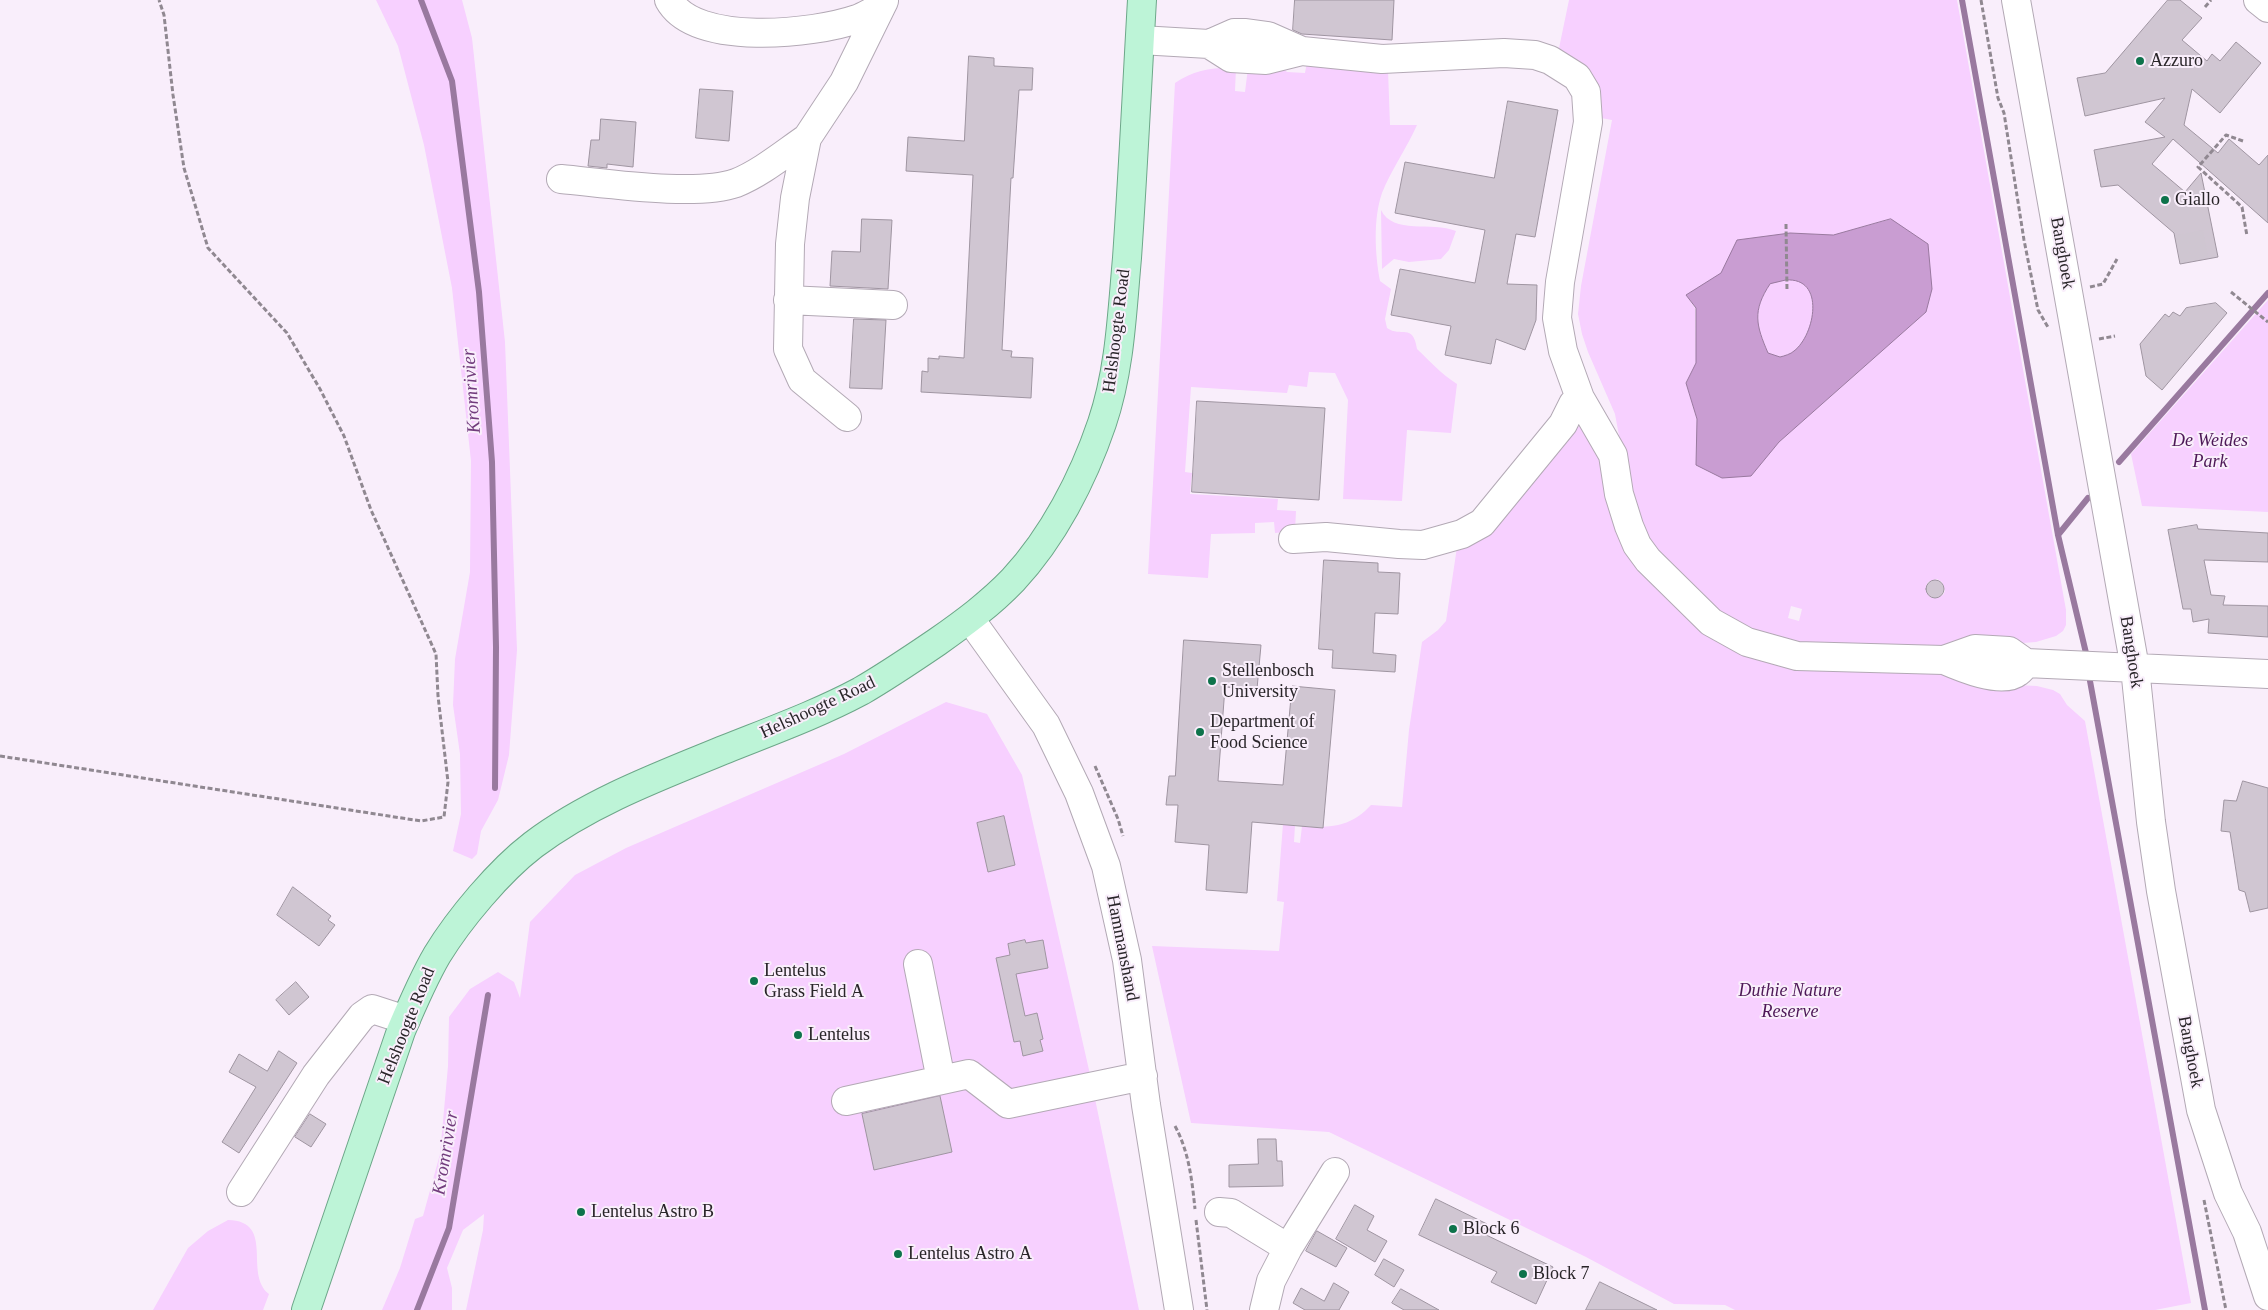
<!DOCTYPE html>
<html>
<head>
<meta charset="utf-8">
<style>
	body { margin:0 }
	canvas { display:block; background:#f9eefb }
</style>
</head>
<body>
<canvas width="2268" height="1310"></canvas>
<script>
const context = document.querySelector('canvas').getContext('2d');
context.lineJoin = 'round';
function fill(path, color) { context.fillStyle = color; context.fill(path, 'evenodd'); }
function strokePath(path, color, width, dash) { context.strokeStyle = color; context.lineWidth = width; context.lineCap = dash ? 'butt' : 'round'; context.setLineDash(dash || []); context.stroke(path); }
function drawText(font, color, halo, rows, align = 'center') {
  context.font = font + ' "Times New Roman",serif'; context.lineWidth = 4; context.setLineDash([]); context.textBaseline = 'middle'; context.strokeStyle = halo; context.fillStyle = color; for (const [text, x, y, turn = 0] of rows) {
    context.save(); context.translate(x, y); context.rotate((+turn || 0) * Math.PI / 180); context.textAlign = isNaN(turn) ? turn : align; if (halo) context.strokeText(text, 0, 0); context.fillText(text, 0, 0); context.restore();
  }
}
fill(new Path2D(`
	M376 0H462L472 38 505 342 517 650 509 755 498 800 481 831 477 854 472 859 453 851 461 814 460 754 453 705 455 659 470 572 471 461 452 288 424 145 398 46Z
	M1569 0H1957L2066 610V625L2063 631 2056 636 2036 642 1954 648 1799 644 1766 637 1714 610 1640 533 1622 452 1615 414 1588 352 1582 334 1578 314 1581 286 1612 120 1601 118C1603 77 1591 71 1558 53ZM1891 219 1926 312 1779 442 1750 476 1696 465 1697 419 1686 383 1696 363 1695 308 1686 295 1790 233 1833 235ZM1937 579 1942 582 1945 591 1943 595 1933 598 1929 596 1926 587 1928 582ZM1791 606 1802 609 1799 621 1788 618Z
	M1307 62 1388 70 1390 125H1417C1407 148 1391 170 1382 193 1373 219 1375 254 1380 281L1391 289 1385 319 1387 328C1401 338 1413 322 1417 349 1430 361 1441 374 1457 384L1451 433 1407 430 1402 501 1343 499 1348 400 1335 373 1309 372 1307 387 1289 385 1287 393 1191 387 1185 472 1192 473 1190 494 1278 499 1277 510 1296 511 1295 531 1275 533 1274 522 1255 523V533L1211 534 1208 578 1148 574 1175 83C1194 70 1214 67 1236 68L1235 91 1245 92 1248 68 1282 67 1287 72 1305 73Z
	M1381 210C1393 235 1432 221 1456 231L1449 250 1441 259 1409 262 1394 259 1382 269Z
	M1786 280C1826 277 1815 334 1794 351 1791 354 1784 356 1780 357L1768 353C1756 325 1752 311 1770 284Z
	M2268 300V512L2142 506 2131 454Z
	M1580 426 1586 427 1600 455 1613 522 1624 546 1640 573 1695 624 1997 684 2037 686 2053 690 2060 694 2067 705 2085 721 2191 1303 2155 1310H1735L1725 1305 1674 1304 1586 1257 1329 1132 1191 1123 1152 946 1279 951 1284 902 1277 901 1283 824 1295 825 1294 842 1300 843 1302 826C1331 828 1351 827 1371 805L1402 807 1409 730 1422 642 1438 630 1446 621 1457 547 1570 429Z
	M946 702 987 714 1022 775 1089 1070 1139 1310H466L483 1230 484 1214 463 1230 447 1268 452 1288V1310H382L400 1268 415 1219 423 1216 440 1154 448 1066 449 1017 470 989 498 972 514 982 520 998 530 922 575 875 626 848 844 754Z
	M228 1220C276 1221 243 1274 269 1294L263 1310H153L188 1248 208 1231Z`), '#f7d0ff');
const water = new Path2D(`
	M1891 219 1928 244 1932 289 1926 312 1779 442 1751 476 1722 478 1696 465 1697 419 1686 383 1696 363V308L1686 295 1721 273 1737 240 1790 233 1833 235ZM1786 280C1826 277 1815 335 1794 351 1791 354 1784 356 1780 357L1768 353C1756 325 1752 311 1770 284Z`);
fill(water, '#c99dd2');
strokePath(water, '#99799f', 1);
strokePath(new Path2D(`
	M421 0 452 81 479 292 492 462 496 647 495 788
	M1962 0 2058 535 2086 653
	M2119 462 2268 293
	M2058 535 2088 498
	M2090 681 2205 1310
	M417 1310 449 1228 488 995`), '#99799f', 6);
const building = new Path2D(`
	M1295 0H1394L1392 40 1302 34 1293 30Z
	M2168 0H2180L2202 18 2182 40 2207 61 2212 54 2220 61 2236 42 2261 63 2220 113 2192 89 2184 125 2218 153 2229 139 2259 165 2268 155V223L2173 139 2152 164 2185 192 2201 173 2218 257 2180 264 2174 233 2118 185 2101 187 2094 150 2165 137 2145 122 2165 98 2085 116 2077 78 2105 73Z
	M969 56 994 58V66L1033 68 1032 90H1019L1013 178H1011L1002 350 1012 351 1011 357 1033 358 1031 398 921 392 922 371 928 372V358L939 359V356L964 358 973 175 906 171 908 137 964 141Z
	M700 89 733 91 729 141 696 138Z
	M1508 101 1558 110 1535 237 1516 234 1507 284 1537 285 1536 320 1525 350 1496 339 1491 364 1445 355 1451 326 1391 315 1400 269 1475 283 1485 230 1395 213 1405 162 1494 178Z
	M601 119 636 122 633 167 607 164V168L588 166 591 140H599Z
	M862 219 892 220 888 289 830 286 832 251 860 252Z
	M2216 303 2227 313 2162 390 2146 376 2140 344 2165 314 2169 317 2173 312 2180 316 2186 308Z
	M854 319 886 320 882 389 850 388Z
	M1197 401 1325 408 1319 500 1192 492Z
	M2197 525 2198 529 2268 533V562L2204 560 2211 595 2225 596 2223 605 2268 606V637L2208 633 2209 619 2193 622 2191 609H2183L2168 530Z
	M1324 560 1378 563V572L1400 573 1398 614 1375 613 1373 653 1396 655 1395 672 1332 668 1333 650 1319 649Z
	M1926 589a9 9 0 1 1 18 0a9 9 0 1 1-18 0Z
	M1184 640 1261 645 1257 689 1225 687 1218 781 1283 785 1292 686 1335 690 1323 828 1252 822 1247 893 1206 890 1209 845 1175 842 1178 805H1166L1169 776H1175Z
	M2243 781 2268 788V908L2250 912 2245 892 2239 890 2230 832 2221 831 2224 800 2236 801Z
	M1004 816 1015 865 988 872 977 823Z
	M293 887 331 916 328 920 335 925 319 946 277 915Z
	M1025 940 1026 943 1043 940 1048 968 1016 974 1025 1016 1037 1013 1043 1039 1040 1040 1043 1051 1023 1056 1020 1041 1014 1042 996 958 1010 955 1008 944Z
	M296 982 309 997 289 1015 276 1000Z
	M279 1051 297 1063 239 1153 222 1142 256 1087 229 1072 239 1054 267 1071Z
	M940 1096 952 1152 874 1170 862 1114Z
	M310 1114 326 1124 311 1147 295 1137Z
	M1258 1139H1276L1277 1161H1282L1283 1186 1229 1187V1165L1258 1164Z
	M1436 1199 1487 1224 1482 1233 1553 1267 1536 1304 1491 1282 1497 1272 1419 1235Z
	M1355 1205 1374 1216 1367 1230 1387 1241 1375 1262 1336 1239Z
	M1317 1231 1347 1248 1336 1267 1306 1251Z
	M1384 1259 1404 1270 1394 1287 1375 1275Z
	M1600 1282 1657 1310H1586Z
	M1334 1283 1349 1292 1339 1310H1305L1293 1303 1301 1288 1324 1301Z
	M1401 1289 1439 1310H1404L1392 1303Z`);
fill(building, '#d0c6d2');
strokePath(building, '#9f95a1', 1);
strokePath(new Path2D(`
	M2178 249 2215 242`), '#cfc6d1', 28, [28, 14]);
const minor = new Path2D(`
	M669 0C695 47 814 34 857 19 865 16 873 11 881 7L884 1
	M2016 0 2135 668 2151 822 2161 891 2201 1110 2228 1193 2247 1232 2268 1296
	M2258 0 2268 8
	M1140 40 1209 44 1234 33H1246L1268 36 1302 51
	M1209 44 1231 58 1266 60 1302 51 1382 59 1504 53 1535 55 1550 60 1577 77 1586 92 1588 122 1560 282 1557 318 1563 351 1580 398 1613 455 1619 494 1629 526 1637 545 1648 560 1711 622 1747 642 1797 656 1944 660 1975 649 2009 651 2026 663 2268 674
	M561 179C605 183 696 197 736 183 761 173 785 153 807 138
	M788 300 893 305
	M847 417 802 380 788 349 790 244 795 198 807 138 844 82 881 7
	M1293 539 1326 537 1399 544 1423 545 1462 534 1482 523 1563 424 1573 404 1580 398
	M970 619 1046 725 1079 793 1106 866 1127 960 1146 1105 1179 1310
	M1944 660C1960 667 2002 685 2018 672 2021 670 2024 666 2026 663
	M918 964 941 1080
	M846 1101 969 1074 1008 1104 1143 1076
	M241 1192 316 1075 362 1016 372 1009 406 1020
	M1219 1212 1231 1213 1288 1248
	M1264 1310 1271 1281 1288 1248 1335 1172`);
const major = new Path2D(`
	M306 1310 401 1031C412 1005 423 979 437 955 459 919 499 871 533 845 590 802 660 776 726 749 771 731 818 714 861 691 887 676 912 659 937 642 964 623 990 604 1013 580 1053 537 1083 479 1102 423 1120 370 1122 313 1127 258 1133 172 1137 86 1142 0`);
strokePath(minor, '#b3a9b5', 30);
strokePath(major, '#6da789', 30);
strokePath(new Path2D(`
	M1981 0 1998 98 2004 113 2024 240 2038 310 2049 329
	M2205 7 2211 0
	M2243 141 2226 135 2198 167 2242 207 2247 236
	M1786 224 1787 291
	M2090 287 2103 284 2117 259
	M2231 292 2268 322
	M2099 339 2115 336
	M0 756 421 821 444 817 448 782 438 696 436 654 371 510 344 436 320 389 287 333 208 248 184 168 173 95 164 15 159 0
	M1095 766 1118 819 1123 836
	M1175 1126C1189 1152 1192 1180 1195 1209
	M2204 1200 2226 1310
	M1196 1220 1207 1310`), '#908891', 3, [5, 2.5]);
strokePath(minor, '#fff', 28);
strokePath(major, '#bdf4d7', 28);
for (const [x, y, r, color] of [
	[2140,61,5,"#0d734b"],
	[2165,200,5,"#0d734b"],
	[1212,681,5,"#0d734b"],
	[1200,732,5,"#0d734b"],
	[754,981,5,"#0d734b"],
	[798,1035,5,"#0d734b"],
	[581,1212,5,"#0d734b"],
	[1453,1229,5,"#0d734b"],
	[898,1254,5,"#0d734b"],
	[1523,1274,5,"#0d734b"]
]) { const dot = new Path2D(); dot.arc(x, y, r, 0, 2 * Math.PI); context.fillStyle = color; context.fill(dot); strokePath(dot, '#f9eefb', 2); }
drawText('18px', '#292529', '#f9eefb', [
	["Azzuro",2150,61],
	["Giallo",2175,200],
	["Stellenbosch",1222,671],
	["University",1222,692],
	["Department of",1210,722],
	["Food Science",1210,743],
	["Lentelus",764,971],
	["Grass Field A",764,992],
	["Lentelus",808,1035],
	["Lentelus Astro B",591,1212],
	["Block 6",1463,1229],
	["Lentelus Astro A",908,1254],
	["Block 7",1533,1274]
], 'left');
drawText('18px', '#292529', '#f9eefb', [
	["Banghoek",2062,253,80],
	["Helshoogte Road",1117,331,-83],
	["Banghoek",2131,652,81],
	["Helshoogte Road",818,708,-25],
	["Hammanshand",1122,948,79],
	["Helshoogte Road",407,1026,-68],
	["Banghoek",2190,1052,79]
]);
drawText('italic 18px', '#4d1857', '#f9eefb', [
	["De Weides",2210,441],
	["Park",2210,462],
	["Duthie Nature",1790,991],
	["Reserve",1790,1012]
]);
drawText('italic 19px', '#723c7d', '#f9eefb', [
	["Kromrivier",472,391,-94],
	["Kromrivier",446,1153,-81]
]);
</script>
</body>
</html>
